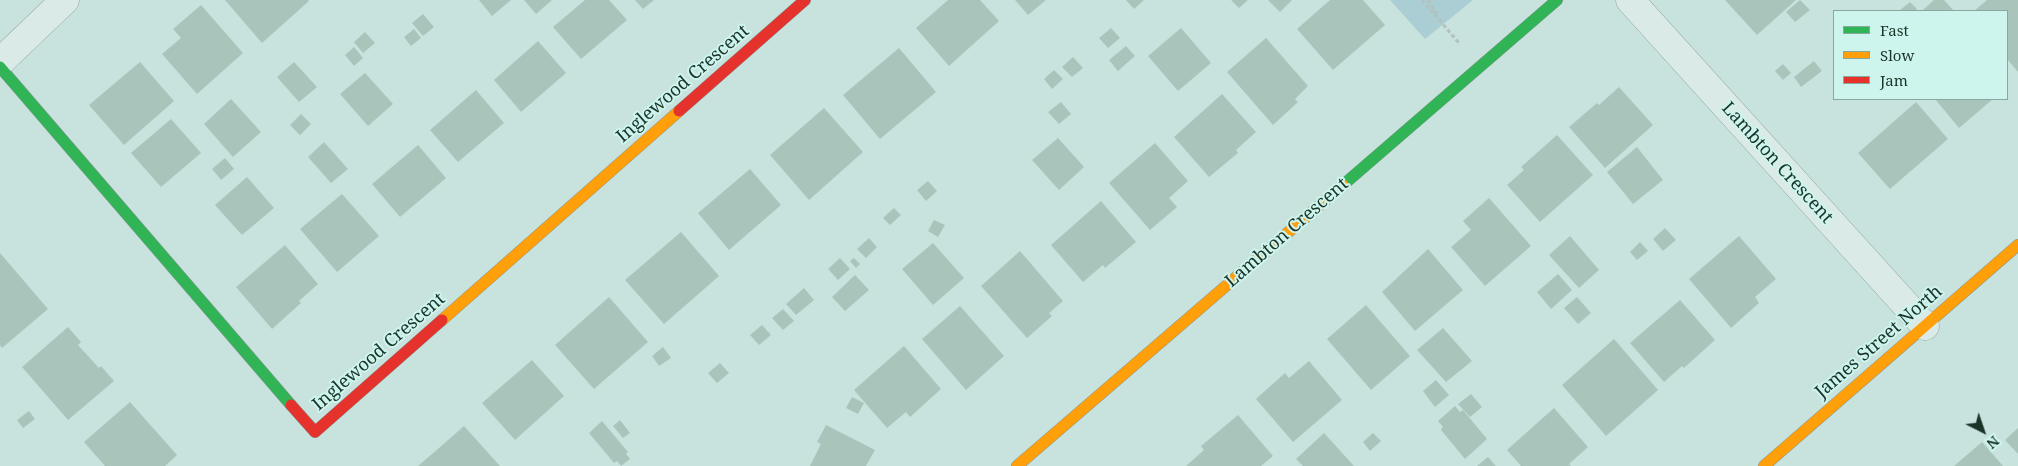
<!DOCTYPE html>
<html>
<head>
<meta charset="utf-8">
<style>
	body { margin:0 }
	#map { position:relative; width:2018px; height:466px; overflow:hidden; background:#c8e2dd; font-family:"Noto Serif",serif }
	canvas { display:block }
	.legend { position:absolute; left:1833px; top:10px; width:175px; height:90px; box-sizing:border-box; background:#cdf5ed; border:1px solid #86a89f; margin:0; padding:6px 9px; list-style:none; font-size:15px; color:#1b342a }
	.legend li { display:flex; align-items:center; gap:10px; height:25px }
	.legend b { width:25px; border:1px solid #86a89f }
	.north { position:absolute; left:1958px; top:406px; width:50px; height:50px; -webkit-text-stroke:4px #cdf5ed; paint-order:stroke; rotate:139deg; font-size:14px; font-weight:700; line-height:20px; text-align:center; color:#1b342a }
	.north::after { content:''; display:block; margin:auto; width:18px; height:22px; background:#1b342a; clip-path:polygon(50% 0,100% 100%,50% 72%,0 100%) }
</style>
</head>
<body>
<div id="map">
<canvas width="2018" height="466"></canvas>
<ul class="legend">
<li><b style="height:6px;background:#30b455"></b>Fast</li>
<li><b style="height:6px;background:#ff9f0a"></b>Slow</li>
<li><b style="height:6px;background:#e5322d"></b>Jam</li>
</ul>
<div class="north">N</div>
</div>
<script>
const context = document.querySelector('canvas').getContext('2d');
context.lineJoin = 'round';
function fill(path, color) { context.fillStyle = color; context.fill(path, 'evenodd'); }
function strokePath(path, color, width, dash) { context.strokeStyle = color; context.lineWidth = width; context.lineCap = dash ? 'butt' : 'round'; context.setLineDash(dash || []); context.stroke(path); }
function drawText(font, color, halo, rows, align = 'center') {
  context.font = font + ' "Noto Serif",serif'; context.lineWidth = 4; context.setLineDash([]); context.textBaseline = 'middle'; context.strokeStyle = halo; context.fillStyle = color; for (const [text, x, y, turn = 0] of rows) {
    context.save(); context.translate(x, y); context.rotate((+turn || 0) * Math.PI / 180); context.textAlign = isNaN(turn) ? turn : align; if (halo) context.strokeText(text, 0, 0); context.fillText(text, 0, 0); context.restore();
  }
}
fill(new Path2D(`
	M1390 0H1473L1425 39Z`), '#aaced3');
fill(new Path2D(`
	M225 0H308L309 1 262 43Z
	M479 0H511L492 16Z
	M524 0H552L536 14Z
	M585 0H609L627 20 581 59 553 27Z
	M635 0H654L643 9Z
	M948 0H980L999 21 949 66 916 28Z
	M1015 0H1046L1028 15Z
	M1126 0H1144L1134 9Z
	M1231 0H1248L1239 8Z
	M1268 0H1292L1280 12Z
	M1330 0H1363L1385 25 1333 70 1297 29Z
	M1725 0H1796L1757 35Z
	M1800 0 1810 10 1795 22 1786 12Z
	M1934 0H1944L1954 11H1922Z
	M1987 0H2018V72L2007 59V11H1974Z
	M1910 2 1917 9 1915 11H1899Z
	M201 5 243 53 197 94 162 54 181 38 173 29Z
	M423 14 434 27 423 36 412 23Z
	M1111 28 1120 38 1108 48 1099 38Z
	M1181 28 1211 63 1178 91 1148 56Z
	M414 29 421 38 411 46 404 37Z
	M365 32 375 43 363 53 354 42Z
	M1266 38 1308 86 1295 99 1298 102 1273 125 1227 72Z
	M538 41 566 73 521 112 494 80Z
	M1126 46 1135 56 1118 71 1109 60Z
	M354 47 363 58 354 66 345 55Z
	M899 48 936 92 880 139 843 95Z
	M1073 57 1083 68 1072 77 1062 67Z
	M1814 61 1822 71 1801 87 1794 77Z
	M140 62 174 101 124 145 89 105Z
	M294 62 317 87 299 102 277 77Z
	M1783 64 1791 73 1783 80 1775 71Z
	M1054 70 1063 79 1052 89 1044 79Z
	M365 73 393 104 368 126 340 94Z
	M1619 87 1653 125 1605 168 1569 127 1597 103 1599 105Z
	M476 90 504 123 458 162 430 130Z
	M1222 94 1256 132 1236 150 1238 153 1209 177 1174 137Z
	M231 99 261 132 233 157 204 124Z
	M1935 99H1993L1959 128Z
	M1061 102 1071 114 1059 124 1048 112Z
	M1916 102 1948 139 1890 189 1858 153Z
	M824 108 863 152 809 200 770 155Z
	M301 114 311 124 300 135 290 125Z
	M171 119 201 153 161 187 131 153Z
	M1557 135 1593 175 1540 222 1507 185 1524 170 1521 167Z
	M1058 138 1084 167 1059 190 1032 160Z
	M324 142 348 169 331 183 308 157Z
	M1155 143 1188 181 1169 198 1177 207 1150 230 1109 183Z
	M418 145 446 178 400 217 372 184Z
	M1637 147 1663 180 1633 204 1607 172Z
	M225 158 234 169 221 180 212 169Z
	M750 169 781 205 729 250 698 213Z
	M247 177 274 208 242 235 215 205Z
	M928 181 937 191 926 201 917 190Z
	M342 194 379 236 337 272 300 229Z
	M1489 198 1531 246 1485 286 1451 247 1471 230 1463 221Z
	M1101 201 1136 242 1105 268 1103 265 1083 282 1051 245Z
	M894 208 901 215 890 225 883 218Z
	M934 220 945 225 938 237 928 231Z
	M1665 228 1676 240 1663 251 1653 239Z
	M681 232 719 276 664 324 625 280Z
	M1570 236 1599 270 1579 288 1549 255Z
	M1739 236 1776 279 1755 297 1759 303 1731 328 1689 279Z
	M869 238 877 247 866 258 857 249Z
	M1640 242 1648 251 1637 260 1630 252Z
	M933 243 964 278 933 305 902 269Z
	M285 245 318 284 299 301 301 303 272 329 236 287Z
	M1428 249 1463 290 1415 331 1382 292Z
	M1020 251 1063 301 1049 313 1052 316 1027 338 981 286Z
	M0 253 48 309 2 348 0 345Z
	M840 258 850 269 838 280 828 269Z
	M854 258 860 264 856 268 850 261Z
	M1558 274 1572 290 1551 309 1537 292Z
	M855 275 869 290 845 311 832 297Z
	M804 288 814 300 796 315 786 304Z
	M609 297 648 342 594 389 555 345Z
	M1577 297 1591 313 1578 324 1564 308Z
	M1680 300 1715 340 1684 368 1682 366 1664 382 1630 343Z
	M1366 305 1410 356 1371 390 1327 339Z
	M960 306 1004 356 966 390 922 339Z
	M783 309 794 321 783 330 772 318Z
	M762 325 771 335 759 345 750 335Z
	M68 327 81 342 78 345 99 368 101 366 114 381 68 420 22 367Z
	M1443 328 1472 361 1446 382 1417 350Z
	M1614 339 1658 390 1606 436 1562 385Z
	M904 346 941 389 910 417 906 412 887 428 854 390Z
	M663 347 671 358 659 366 652 356Z
	M532 360 564 396 515 440 482 403Z
	M1309 361 1342 400 1293 442 1256 399 1285 373 1289 378Z
	M720 363 729 373 717 383 708 373Z
	M1436 380 1449 395 1435 407 1423 391Z
	M1471 394 1482 407 1470 417 1458 404Z
	M852 397 864 403 858 414 846 408Z
	M130 402 177 455 165 466H105L84 442Z
	M1455 406 1460 412 1463 410 1487 439 1465 459 1441 430 1443 427 1438 421Z
	M1554 408 1588 447 1569 464 1571 466H1521L1507 450Z
	M29 411 35 419 23 428 17 420Z
	M1238 415 1273 456 1261 466H1186L1204 450 1201 446Z
	M620 420 630 433 623 438 613 426Z
	M602 421 628 452 626 454 630 459 621 466 617 461 614 463 589 433Z
	M826 425 875 450 866 466H810L821 444 817 442Z
	M464 426 500 466H418L439 448Z
	M2018 428V454L2005 440Z
	M1324 433 1354 466H1303L1296 459Z
	M1373 433 1381 441 1370 451 1363 442Z
	M1982 442 2003 466H1954Z
	M1488 457 1496 466H1477Z`), '#a9c5bb');
const street = new Path2D(`
	M1630 0 1925 326
	M0 62 65 0`);
const fast = new Path2D(`
	M0 67 291 405
	M1343 185 1557 0`);
const slow = new Path2D(`
	M442 320 679 111
	M1017 466 1343 185
	M1764 466 2018 245`);
const jam = new Path2D(`
	M679 111 805 0
	M291 405 315 432 442 320`);
strokePath(street, '#92a7a1', 29);
strokePath(fast, '#829691', 12);
strokePath(slow, '#829691', 12);
strokePath(jam, '#829691', 12);
strokePath(new Path2D(`
	M1422 0 1459 43
	M1428 0 1437 14`), '#b2c2be', 3, [4, 2.5]);
strokePath(street, '#daeae7', 28);
strokePath(fast, '#30b455', 11);
strokePath(slow, '#ff9f0a', 11);
strokePath(jam, '#e5322d', 11);
drawText('18px', '#1b342a', '#cdf5ed', [
	["Inglewood Crescent",683,84,-41],
	["Lambton Crescent",1777,163,48],
	["Lambton Crescent",1287,233,-41],
	["James Street North",1879,342,-41],
	["Inglewood Crescent",379,352,-41]
]);
</script>
</body>
</html>
